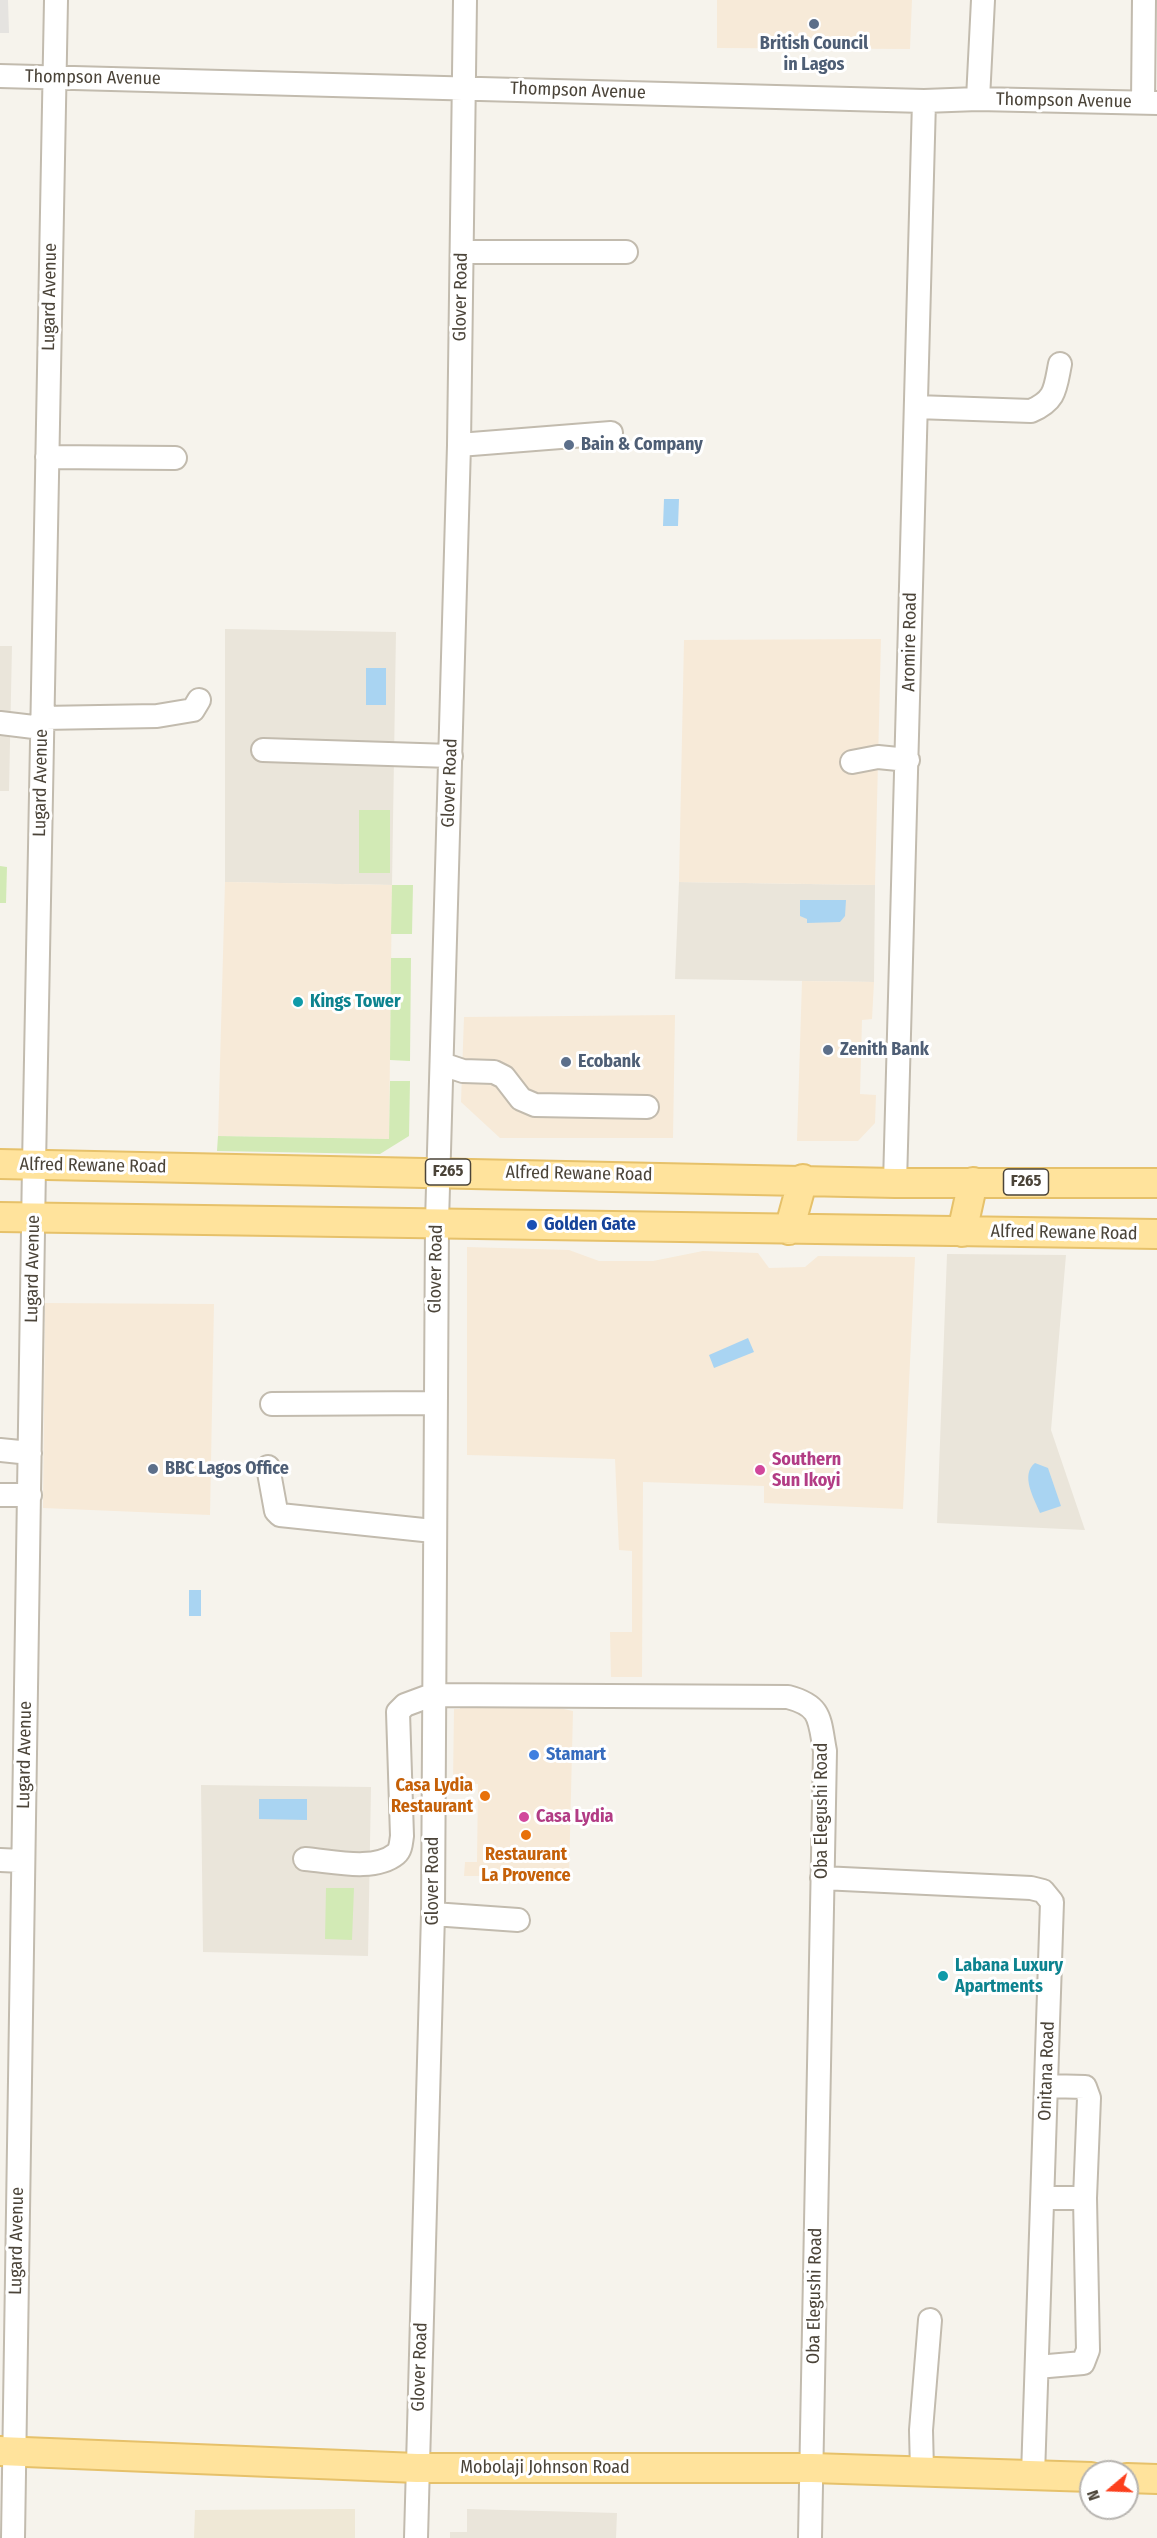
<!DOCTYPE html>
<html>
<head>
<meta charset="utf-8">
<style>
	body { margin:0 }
	#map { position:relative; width:1157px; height:2538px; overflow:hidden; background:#f6f3ec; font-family:"Fira Sans Condensed",sans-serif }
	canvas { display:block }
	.north { position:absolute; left:1079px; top:2460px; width:60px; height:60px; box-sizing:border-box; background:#fff; border:2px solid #b7b4b0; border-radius:50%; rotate:251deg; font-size:16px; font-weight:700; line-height:24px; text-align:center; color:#4b4439 }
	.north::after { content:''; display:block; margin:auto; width:21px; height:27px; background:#fc3f1d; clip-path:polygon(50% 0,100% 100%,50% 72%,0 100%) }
</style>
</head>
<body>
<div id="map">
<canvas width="1157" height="2538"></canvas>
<div class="north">N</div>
</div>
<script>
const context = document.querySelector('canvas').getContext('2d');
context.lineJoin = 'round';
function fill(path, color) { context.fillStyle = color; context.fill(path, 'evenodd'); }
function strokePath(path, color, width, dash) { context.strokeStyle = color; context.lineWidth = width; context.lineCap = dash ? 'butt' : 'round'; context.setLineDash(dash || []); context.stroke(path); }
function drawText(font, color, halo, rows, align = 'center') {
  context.font = font + ' "Fira Sans Condensed",sans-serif'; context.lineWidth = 6; context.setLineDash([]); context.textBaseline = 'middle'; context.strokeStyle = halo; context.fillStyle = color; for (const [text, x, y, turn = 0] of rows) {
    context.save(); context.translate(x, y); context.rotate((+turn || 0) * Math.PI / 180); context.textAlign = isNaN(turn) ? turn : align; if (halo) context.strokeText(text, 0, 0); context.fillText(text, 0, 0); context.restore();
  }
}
fill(new Path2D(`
	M225 629 396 632 392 885 225 882Z
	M0 646H12L9 791H0Z
	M679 882 875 885 874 982 675 979Z
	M947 1254 1066 1255 1051 1430 1085 1530 937 1523Z
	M201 1785 371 1787 368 1956 203 1952Z
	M467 2509 617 2513 616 2538H450V2532H467Z`), '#eae5da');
fill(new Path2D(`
	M717 0H912L910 49 717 48Z
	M881 639 875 885 679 882 684 640Z
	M225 882 392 885 389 1139 218 1136Z
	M802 981 874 982 872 1019 862 1020 860 1094 876 1095 875 1123 858 1141H797Z
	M675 1015 673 1138H500L461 1102 464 1017Z
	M467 1247 569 1250 599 1261H653L703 1251 758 1253 769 1268 805 1267 818 1256 915 1257 903 1509 764 1503V1486L643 1482 642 1677H611L610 1632H632V1551L619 1550 615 1459 467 1455Z
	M45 1303 214 1304 210 1515 43 1508Z
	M460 1699 558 1702 559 1708 573 1711 569 1876H464L465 1862H477L478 1784 453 1783 454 1709H460Z`), '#f7ead8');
fill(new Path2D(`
	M355 2509V2538H194L195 2510Z`), '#efe8d6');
fill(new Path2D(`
	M359 810H390V873H359Z
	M0 866 7 867 6 903H0Z
	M392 885H413L412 934H391Z
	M391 958H411L410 1061 390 1060Z
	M390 1081H410L409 1136 380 1154 217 1151 218 1136 389 1139Z
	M326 1888H354L352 1940 325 1939Z`), '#d2eab5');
fill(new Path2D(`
	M0 0H8L9 33H0Z`), '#e5e3e0');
fill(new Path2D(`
	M664 499H679L678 526H663Z
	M366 668H386V705H366Z
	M800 900H846L845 916 840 922 807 923V919L800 916Z
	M748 1338 754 1352 714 1368 709 1355Z
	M1035 1463 1048 1468 1061 1506 1040 1513C1034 1498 1020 1475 1035 1463Z
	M189 1590H201V1616H189Z
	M259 1799H307V1820L259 1819Z`), '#a9d4f2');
const minor = new Path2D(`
	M0 76 924 101 978 99 1157 103
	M978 99 983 0
	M1143 102 1144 0
	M462 252H626
	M916 407 1031 411C1056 400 1055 389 1060 364
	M459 445 611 433
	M47 457 175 458
	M42 718 157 716 193 710 199 700
	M0 723 42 728
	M263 750 451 756
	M852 762 878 757 908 760
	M442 1064 463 1071 494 1072 504 1077 521 1099 535 1105 647 1107
	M895 1183 924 101
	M272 1404 435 1403
	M0 1450 30 1453
	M268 1467 276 1511 280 1515 433 1531
	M0 1495H30
	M305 1859C332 1861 374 1872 396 1854 401 1850 401 1842 402 1836L398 1712 405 1705 432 1695 788 1697C822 1706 819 1719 825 1751L810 2538
	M0 1860 23 1861
	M822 1878 1031 1888 1043 1891 1052 1902 1033 2475
	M433 1914 518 1920
	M1043 2198H1085
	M1037 2367 1083 2363 1088 2350 1085 2198 1089 2098 1085 2087 1047 2086
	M922 2471 921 2430 930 2320
	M13 2538 34 1165 56 0
	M416 2538 433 1914 437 1222 459 445 465 0`);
const major = new Path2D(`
	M0 1164 895 1183H1157
	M0 1217 1157 1234
	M789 1230 803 1179
	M962 1232 973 1182
	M0 2451 417 2468H812L1091 2477
	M1127 2478 1157 2479`);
strokePath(minor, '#c2bbae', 26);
strokePath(major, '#e6c16a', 32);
strokePath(minor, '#fff', 22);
strokePath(major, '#ffe39c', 28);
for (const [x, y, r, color] of [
	[814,24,6,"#5c6f8a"],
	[569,445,6,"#5c6f8a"],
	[298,1002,6,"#0f9aa8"],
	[828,1050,6,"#5c6f8a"],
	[566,1062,6,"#5c6f8a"],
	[532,1225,6,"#1a4fb4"],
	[153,1469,6,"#5c6f8a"],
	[760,1470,6,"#d1479c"],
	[534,1755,6,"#3f7fe0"],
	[485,1796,6,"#e8710a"],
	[524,1817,6,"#d1479c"],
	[526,1835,6,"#e8710a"],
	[943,1976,6,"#0f9aa8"]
]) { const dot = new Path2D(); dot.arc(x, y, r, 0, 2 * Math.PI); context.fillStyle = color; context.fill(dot); strokePath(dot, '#fff', 2); }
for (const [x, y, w] of [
	[448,1172,45],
	[1026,1182,45]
]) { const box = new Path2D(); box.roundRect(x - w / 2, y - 13, w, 26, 4.5); context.fillStyle = '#fff'; context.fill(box); strokePath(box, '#4b4439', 1.5); }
drawText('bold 16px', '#4b4439', null, [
	["F265",448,1172],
	["F265",1026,1182]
]);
drawText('bold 18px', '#4e5e75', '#fff', [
	["British Council",814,44,"center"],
	["in Lagos",814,65,"center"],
	["Bain & Company",581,445],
	["Zenith Bank",840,1050],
	["Ecobank",578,1062],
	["BBC Lagos Office",165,1469]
], 'left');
drawText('18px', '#4b4439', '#fff', [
	["Thompson Avenue",93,78,1],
	["Thompson Avenue",578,91,2],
	["Thompson Avenue",1064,101,1],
	["Lugard Avenue",50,297,-89],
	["Glover Road",461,297,-89],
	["Aromire Road",910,642,-89],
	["Lugard Avenue",41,783,-89],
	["Glover Road",450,783,-88],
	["Alfred Rewane Road",93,1166,1],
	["Alfred Rewane Road",579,1174,1],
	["Alfred Rewane Road",1064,1233,1],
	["Lugard Avenue",33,1269,-89],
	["Glover Road",436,1269,-89],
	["Lugard Avenue",25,1755,-89],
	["Oba Elegushi Road",822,1811,-90],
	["Glover Road",433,1881,-90],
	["Onitana Road",1047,2071,-88],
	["Lugard Avenue",17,2241,-89],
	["Oba Elegushi Road",815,2296,-89],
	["Glover Road",420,2367,-88],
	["Mobolaji Johnson Road",545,2468]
]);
drawText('bold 18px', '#0d838f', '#fff', [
	["Kings Tower",310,1002],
	["Labana Luxury",955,1966],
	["Apartments",955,1987]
], 'left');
drawText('bold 18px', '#164399', '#fff', [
	["Golden Gate",544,1225]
], 'left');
drawText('bold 18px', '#b23c85', '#fff', [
	["Southern",772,1460],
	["Sun Ikoyi",772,1481],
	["Casa Lydia",536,1817]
], 'left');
drawText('bold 18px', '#366cbe', '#fff', [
	["Stamart",546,1755]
], 'left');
drawText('bold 18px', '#c56008', '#fff', [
	["Casa Lydia",473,1786],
	["Restaurant",473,1807],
	["Restaurant",526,1855,"center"],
	["La Provence",526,1876,"center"]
], 'right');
</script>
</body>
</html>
